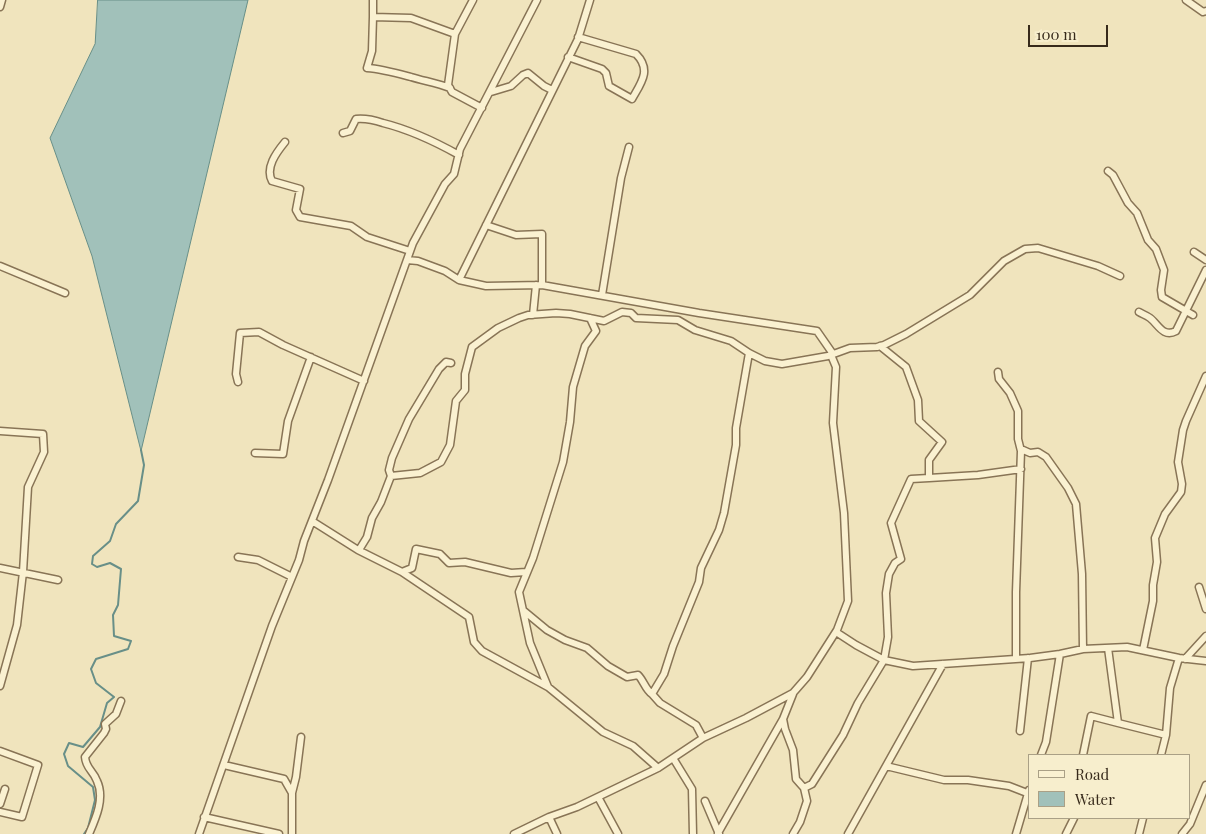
<!DOCTYPE html>
<html>
<head>
<meta charset="utf-8">
<style>
	body { margin:0 }
	#map { position:relative; width:1206px; height:834px; overflow:hidden; background:#f0e4bd; font-family:"Playfair Display",serif }
	canvas { display:block }
	.legend { position:absolute; left:1028px; top:754px; width:162px; height:65px; box-sizing:border-box; background:#f7eecd; border:1px solid #aaa086; margin:0; padding:6px 9px; list-style:none; font-size:15px; color:#372a1b }
	.legend li { display:flex; align-items:center; gap:10px; height:25px }
	.legend b { width:25px; border:1px solid #aaa086 }
	.scale { position:absolute; left:1028px; top:25px; width:80px; height:22px; box-sizing:border-box; border:2px solid #372a1b; border-top:0; padding-left:6px; font-size:15px; line-height:18px; white-space:nowrap; color:#372a1b; -webkit-text-stroke:4px #f7eecd; paint-order:stroke }
</style>
</head>
<body>
<div id="map">
<canvas width="1206" height="834"></canvas>
<ul class="legend">
<li><b style="height:6px;background:#faf1d1"></b>Road</li>
<li><b style="height:14px;background:#a1c1ba"></b>Water</li>
</ul>
<div class="scale">100 m</div>
</div>
<script>
const context = document.querySelector('canvas').getContext('2d');
context.lineJoin = 'round';
function fill(path, color) { context.fillStyle = color; context.fill(path, 'evenodd'); }
function strokePath(path, color, width, dash) { context.strokeStyle = color; context.lineWidth = width; context.lineCap = dash ? 'butt' : 'round'; context.setLineDash(dash || []); context.stroke(path); }
const water = new Path2D(`
	M98 0H248L141 451 92 256 50 138 95 44Z`);
fill(water, '#a1c1ba');
strokePath(water, '#688f88', 1);
strokePath(new Path2D(`
	M84 834 88 828 95 800 93 787 68 766 64 754 69 743 83 747 100 727 107 703 114 697 96 683 91 669 96 659 128 649 131 641 114 636 113 615 118 605 121 569 110 563 97 567 92 564 93 556 110 541 116 524 138 501 144 465 141 450`), '#688f88', 2);
const minor = new Path2D(`
	M373 0V17L411 18 455 34
	M473 0 455 34 448 85 452 92 482 108
	M1186 0 1203 12 1206 11
	M0 7 2 0
	M373 17 372 51 367 68C382 69 396 73 411 77 424 81 437 83 450 88
	M568 57 602 69 606 73 609 86 632 99C641 83 652 70 636 54L578 37
	M491 92 511 86 523 75 528 73 544 86 552 90
	M343 133 350 131 356 119C366 118 374 120 383 123 411 130 434 141 459 155
	M285 142C276 153 265 168 272 181L300 189 296 210 300 217 351 226 367 237 410 251
	M1108 171 1113 175 1128 203 1137 213 1148 240 1156 249 1164 270 1161 290 1162 297 1193 315
	M486 225 516 235 542 234V285
	M1194 252 1206 260
	M407 260 418 261 445 271 459 280 486 286 542 285 699 313 817 331 833 354
	M0 266 65 293
	M459 280 578 39 590 0
	M602 295 621 178 629 147
	M1139 312C1142 314 1146 315 1150 318 1158 324 1163 338 1176 331L1206 270
	M533 315 536 285
	M590 318 596 331 585 346 573 387 570 422 563 462 533 558 519 592 530 643 548 687 603 732 633 746 658 768
	M998 372 999 379 1010 393 1018 411V439L1021 451 1016 592V658
	M238 382 236 374 240 333 259 332 283 345 364 381
	M0 431 43 434 44 452 28 487 23 572 17 625 0 686
	M1021 449 1030 453 1038 452 1046 457 1068 488 1076 504 1082 574 1083 649
	M255 453 283 454 288 421 311 357
	M391 476 420 473 441 462 450 445 456 401 465 390V374L472 347 498 328 519 318 528 315 556 313 570 314 604 321 622 312 631 313 636 318 678 320 695 330 731 341 749 353 765 361 782 364 828 356 850 348 877 347 884 345 906 334 970 295 1004 261 1025 249 1038 248 1098 266 1120 276
	M929 478 978 475 1021 469
	M312 521 358 550 402 572 412 568 416 549 440 554 449 563 465 562 511 573 526 572
	M359 550 367 537 372 518 381 502 391 476 389 470 392 458 409 419 439 369 446 362 451 363
	M238 557 258 560 292 577
	M0 568 58 580
	M402 572 469 617 474 642 482 651 548 687
	M1199 587 1206 609
	M524 611 547 630 565 640 587 648 608 666 627 677 638 675C644 681 645 689 652 694
	M836 632 856 645 884 660 913 666 1030 658 1060 654 1083 649 1127 647 1179 658 1206 661
	M1143 650 1153 601V585L1157 562 1155 538 1165 514 1181 492 1182 484 1178 462 1183 430 1186 421 1206 376
	M1185 659 1206 636
	M1118 723 1166 735
	M1020 731 1028 658
	M703 738 696 725 660 703 652 694 664 674 673 646 699 582 701 568 719 530 724 513 736 445V428L749 353
	M0 751 38 765 22 817 0 812
	M1041 755 1046 742 1060 654
	M1083 755 1091 716 1118 723 1108 648
	M1161 755 1166 735 1170 688 1179 658
	M673 758 692 789 693 834
	M224 765 284 779 292 793V834
	M886 766 944 780H968L1009 786 1027 793
	M804 788 812 784 843 735 858 703 884 660 888 637 886 593 889 574 895 563 901 559 891 523 911 479 929 478V460L942 442 919 421 918 400 906 367 880 346
	M292 793 296 777 301 737
	M598 797 618 834
	M705 801 719 834
	M0 804 5 789
	M204 817 279 834
	M549 817 557 834
	M718 833 783 719
	M89 834C96 818 105 798 97 781 93 770 86 769 85 757L104 733 106 729 105 724 116 714 121 701
	M199 834 272 626 299 560 304 541 328 480 413 243 445 184 454 174 460 149 537 0
	M514 834 549 817 577 807 658 768 703 738 746 718 793 693 807 677 837 630 848 601 844 513 833 423 836 367 831 355
	M793 834 800 822 807 801 804 788 796 779 793 750 785 729 783 719 793 694
	M848 834 943 664
	M1016 834 1029 790
	M1066 834 1074 818
	M1139 834 1143 818
	M1182 834 1190 824 1206 785`);
strokePath(minor, '#887456', 9);
strokePath(minor, '#faf1d1', 6);
</script>
</body>
</html>
